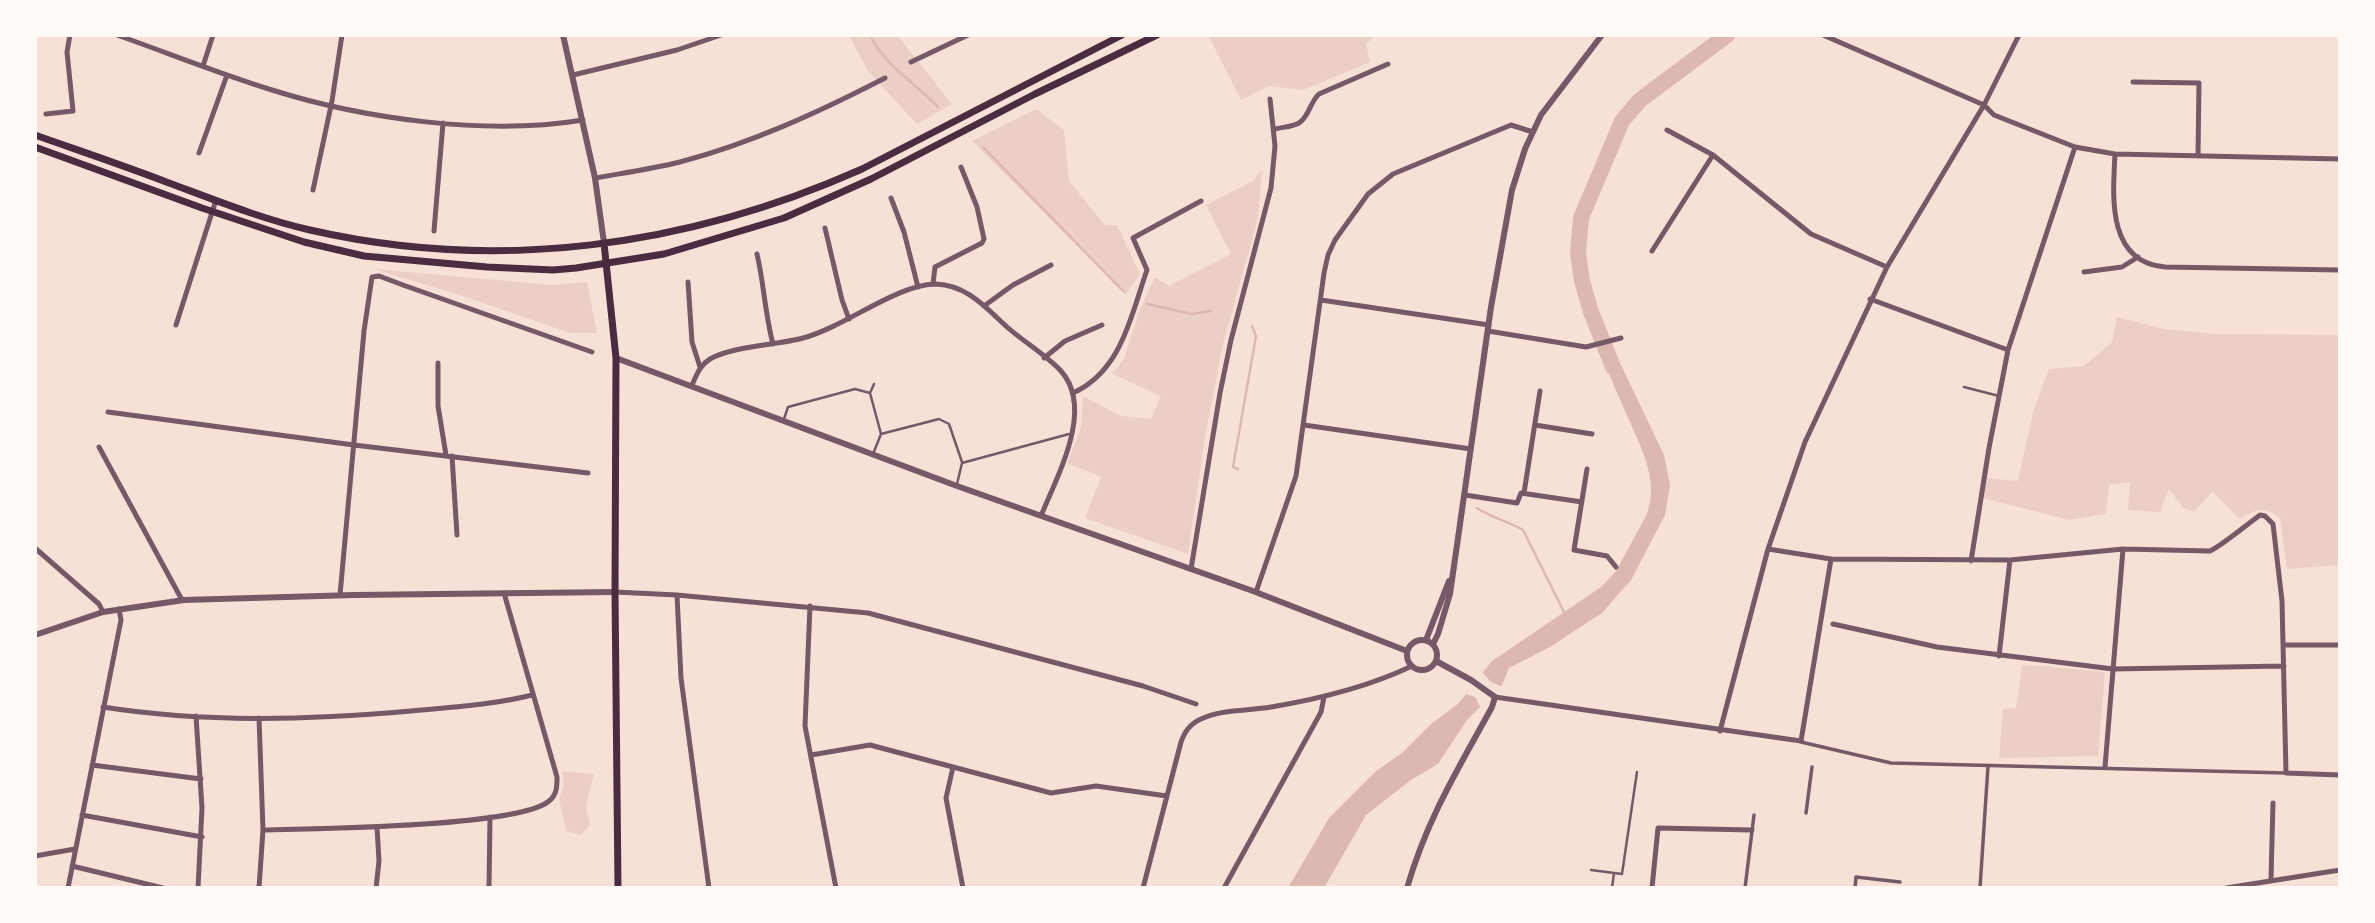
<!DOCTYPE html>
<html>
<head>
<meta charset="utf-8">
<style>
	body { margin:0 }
	#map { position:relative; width:2375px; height:923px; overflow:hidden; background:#f7e1d7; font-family:"Fira Sans Condensed",sans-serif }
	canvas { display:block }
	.frame { position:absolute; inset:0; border:37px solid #fffaf5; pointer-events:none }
</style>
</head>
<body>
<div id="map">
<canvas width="2375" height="923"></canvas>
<div class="frame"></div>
</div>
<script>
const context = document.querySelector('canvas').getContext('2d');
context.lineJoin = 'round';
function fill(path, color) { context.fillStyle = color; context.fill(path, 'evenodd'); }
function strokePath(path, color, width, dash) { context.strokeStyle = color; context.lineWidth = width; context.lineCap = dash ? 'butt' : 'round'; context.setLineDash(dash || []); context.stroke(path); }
fill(new Path2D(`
	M849 35H897L952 104 917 124 868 71Z
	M1208 35H1374V37L1366 44 1370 62 1303 90 1269 86 1241 100Z
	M1036 109 1064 130 1069 181 1105 225H1117L1140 274 1126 295 972 141Z
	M1262 170 1258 218 1223 344 1205 437 1188 554 1085 518 1101 477 1067 463 1081 428 1083 396 1121 416 1151 419 1161 396 1112 374 1124 359 1140 309 1155 277 1169 286 1231 254 1206 205 1253 181Z
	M374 269 552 285 587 282 597 333H570L466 297Z
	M2117 317 2164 329 2215 334 2340 335V565L2287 569 2280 518C2262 504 2257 510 2239 519L2213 491 2194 512 2183 508 2169 489 2160 512 2128 510 2130 482 2109 485 2106 514 2069 520 1983 498 1987 478 2018 481 2033 412 2049 369 2084 366 2112 342Z
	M2031 665 2105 672 2098 756 1999 758 2003 709 2016 708 2022 666Z
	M562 771 594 774 586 807 590 825 581 835 566 831 559 798 564 786Z`), '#ebcfc5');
fill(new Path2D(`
	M1612 346 1664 455 1670 485 1665 515 1631 580 1602 613 1550 647 1509 668 1502 685 1467 720 1438 764 1411 780 1366 815 1324 888H1288L1329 818 1375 772 1403 752 1431 724 1459 703 1492 661 1601 587 1616 571 1646 516C1661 480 1639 444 1625 411 1616 391 1608 371 1599 350Z`), '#dcb8b0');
fill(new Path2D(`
	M1481 671 1491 682 1502 687 1482 710 1475 697 1466 694Z`), '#f7e1d7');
strokePath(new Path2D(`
	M870 35C884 65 915 83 938 107
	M983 147 1124 292
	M1147 304 1192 314 1211 311
	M1238 469 1233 467 1256 336 1252 326
	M1477 508C1492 518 1508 521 1523 530L1566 616`), '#dcb8b0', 2.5);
strokePath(new Path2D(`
	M1613 367 1591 312 1582 281 1578 253 1581 218 1622 121 1640 100 1727 35`), '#dcb8b0', 16);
strokePath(new Path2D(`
	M874 384 870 393 881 434
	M1964 387 1999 396
	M784 419 788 407 855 389 870 393
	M873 454 881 434 939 419 949 424 962 462
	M957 484 962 463 1069 434
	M1591 870 1622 874 1637 772
	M1612 888 1614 873`), '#755966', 2.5);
strokePath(new Path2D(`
	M1801 742 1891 763 2286 773
	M1806 813 1812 767
	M1745 888 1754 815
	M1855 888 1856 877 1900 882
	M1980 888 1988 766`), '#755966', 3.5);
strokePath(new Path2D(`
	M117 35C168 53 220 74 272 90 364 119 487 136 583 120
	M1823 35 1984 105 1994 115 2075 147 2115 154 2340 159
	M911 62 968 35
	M203 66 213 35
	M573 75 677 50 721 35
	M2133 82 2199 83 2198 156
	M46 114 73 111 67 52 70 35
	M1275 129C1282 127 1292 127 1299 123 1309 117 1310 102 1319 94L1388 64
	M1667 130 1713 155 1811 234 1887 267
	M199 153 227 75
	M2115 154C2113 195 2106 262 2165 267L2340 270
	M595 178C623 173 652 169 680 162 752 143 819 112 885 78
	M313 190 332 101 342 35
	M891 198 904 232 918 287
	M825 228 842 300 849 319
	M434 231 443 123
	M1652 251 1713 155
	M757 254C764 284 765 314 773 344
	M2084 272 2122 267 2138 257
	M688 282 692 342 700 367
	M933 284 935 267 982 243 984 239 977 207 961 167
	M1870 299 2008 350
	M1321 300 1489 325
	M984 306 1013 285 1051 265
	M176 325 216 200
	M1488 331 1586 347 1621 338
	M1044 358 1065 341 1102 325
	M438 363V406L446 455
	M692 385C697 374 700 365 710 359 732 346 778 345 803 338 845 327 897 284 936 284 967 285 986 308 1007 327 1024 342 1046 355 1061 371 1095 409 1057 476 1041 516
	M1073 393C1122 371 1131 315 1147 270L1133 238 1201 201
	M108 412 354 445 588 473
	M1304 425 1471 449
	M1535 425 1592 434
	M99 447 182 600
	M452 456 457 535
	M1587 469 1574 550 1607 556 1616 567
	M1524 493 1540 391
	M1465 495 1517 503 1521 493 1582 502
	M35 548 99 604 103 612
	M1831 559 2010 560 2123 549 2210 551C2220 547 2249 523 2260 515L2265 516 2273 524 2282 601 2286 773 2340 775
	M1971 561 1989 448 2008 350 2075 147
	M1191 569 1220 393 1231 340 1271 188 1275 146 1270 99
	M615 592 677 595 868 613 1143 686 1196 704
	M1256 592 1296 476 1324 273 1328 255 1335 240 1368 194 1393 174 1511 125 1533 132
	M340 595 364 331 372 277 379 276 403 285 592 352
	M677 595 681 678 709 888
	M810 606 805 726 836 888
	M1833 624 1937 647 2113 669 2284 666
	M2285 645H2340
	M1999 656 2010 560
	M1495 697 1801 741 1831 559 1768 549
	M103 707C204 723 309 720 411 711 451 707 493 705 532 695
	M196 716 202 808 198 888
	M259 718 263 830 259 888
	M1720 731 1768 549 1805 442 1887 267 1984 105 2019 35
	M811 755 870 745 1051 793 1096 786 1167 796
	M92 765 201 779
	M953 767 946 798 963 888
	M2105 767 2123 549
	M82 815 202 837
	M263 830C312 829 519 827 549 801 557 795 557 786 557 777L504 593
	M35 856 75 849
	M72 866 163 888
	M2271 879 2273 803
	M68 888 121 620 119 609
	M376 888 379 861 377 827
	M489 888 490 817
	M1143 888 1181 742C1185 731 1190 724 1201 719 1222 709 1248 711 1271 707 1319 699 1368 687 1412 666
	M1224 888 1321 712 1324 697
	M1652 888 1658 828 1752 830
	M2226 888 2340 870`), '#755966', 5);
strokePath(new Path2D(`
	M563 35 595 178 604 243
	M616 358 957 486 1253 591 1407 651
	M35 635 103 612 184 600 354 595 615 592
	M1407 655a15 15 0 1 1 30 0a15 15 0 1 1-30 0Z
	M1426 640 1449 581
	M1433 644 1438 634 1450 594 1491 307 1512 190 1525 149 1541 115 1602 35
	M1407 888C1427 819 1458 769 1492 707L1495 697 1471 680 1436 661`), '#755966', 6);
strokePath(new Path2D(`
	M35 135C80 151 125 166 169 183 215 200 262 219 310 230 498 273 687 247 862 169L1122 35
	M35 147 202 208 304 242 364 256 487 267 553 270 576 268 664 254 784 218 871 179 1035 94 1157 35
	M604 243 616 358 615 592 618 888`), '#4a2c40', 7);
</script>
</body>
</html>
